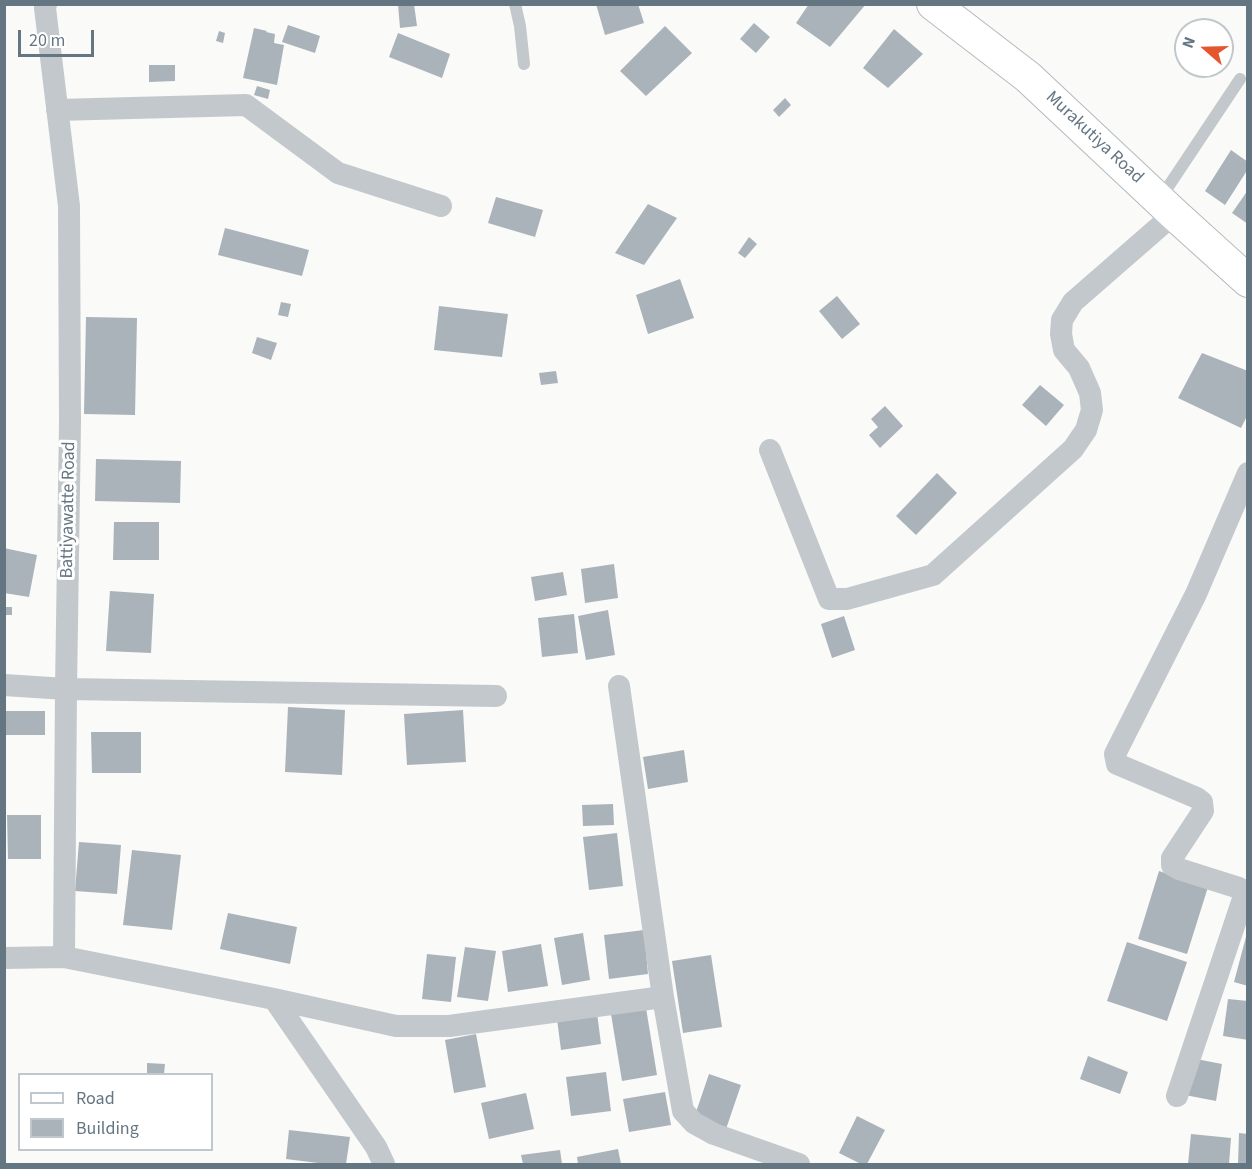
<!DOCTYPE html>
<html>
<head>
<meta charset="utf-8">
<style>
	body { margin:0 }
	#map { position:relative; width:1252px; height:1169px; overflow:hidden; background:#fafaf8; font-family:"Source Sans 3",sans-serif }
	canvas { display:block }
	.frame { position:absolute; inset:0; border:6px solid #657683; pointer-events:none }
	.legend { position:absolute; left:18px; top:1073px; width:195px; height:78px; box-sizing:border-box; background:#fff; border:2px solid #c1c8cd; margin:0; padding:8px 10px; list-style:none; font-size:18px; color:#657683 }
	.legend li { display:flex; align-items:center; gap:12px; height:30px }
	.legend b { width:30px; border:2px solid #c1c8cd }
	.north { position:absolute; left:1174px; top:18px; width:60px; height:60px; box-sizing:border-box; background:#fff; border:2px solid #c1c8cd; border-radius:50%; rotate:290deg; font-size:16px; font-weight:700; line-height:24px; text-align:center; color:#657683 }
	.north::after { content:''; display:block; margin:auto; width:21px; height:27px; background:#e4572e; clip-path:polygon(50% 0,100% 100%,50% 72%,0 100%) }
	.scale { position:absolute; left:18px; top:30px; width:76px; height:27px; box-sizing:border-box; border:3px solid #657683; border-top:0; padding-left:8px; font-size:18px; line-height:21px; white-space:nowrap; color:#657683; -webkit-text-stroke:4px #fff; paint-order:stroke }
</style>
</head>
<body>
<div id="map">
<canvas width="1252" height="1169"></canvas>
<div class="frame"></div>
<ul class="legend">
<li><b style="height:8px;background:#fff"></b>Road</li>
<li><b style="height:16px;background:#aab3b9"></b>Building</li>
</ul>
<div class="north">N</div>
<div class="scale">20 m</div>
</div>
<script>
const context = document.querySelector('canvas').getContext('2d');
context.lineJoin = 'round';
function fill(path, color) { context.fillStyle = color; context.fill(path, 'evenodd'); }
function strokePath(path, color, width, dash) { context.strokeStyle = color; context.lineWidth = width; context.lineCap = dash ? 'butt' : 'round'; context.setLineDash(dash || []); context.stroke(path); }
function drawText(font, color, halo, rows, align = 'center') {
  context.font = font + ' "Source Sans 3",sans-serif'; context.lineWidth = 6; context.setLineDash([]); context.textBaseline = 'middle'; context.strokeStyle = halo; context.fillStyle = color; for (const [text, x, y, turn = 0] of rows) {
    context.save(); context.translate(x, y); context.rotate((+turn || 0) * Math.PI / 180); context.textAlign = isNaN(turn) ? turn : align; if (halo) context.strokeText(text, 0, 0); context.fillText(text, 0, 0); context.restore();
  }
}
fill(new Path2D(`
	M398 4H414L417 26 400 28Z
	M596 4H638L644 23 605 35Z
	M809 4H866L830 47 796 23Z
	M754 23 770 37 756 53 740 39Z
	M288 25 320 36 315 53 282 42Z
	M665 26 692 53 646 96 620 71Z
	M254 28 267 31 266 32 275 34 274 43 284 45 277 85 243 78Z
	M894 29 923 54 888 88 863 68Z
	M219 31 225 33 223 43 216 41Z
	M398 33 450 54 442 78 389 57Z
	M149 65H175V81L149 82Z
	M257 86 270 90 268 99 254 95Z
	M785 98 791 105 779 117 773 110Z
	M1231 150 1248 162V169L1225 205 1205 191Z
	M1248 190V224L1232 213Z
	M496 197 543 210 535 237 488 223Z
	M648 204 677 218 644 265 615 253Z
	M225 228 309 250 302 276 218 255Z
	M749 237 757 244 745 258 738 253Z
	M680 279 694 318 648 334 636 295Z
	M837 296 860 324 842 339 819 311Z
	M281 302 291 304 288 317 278 315Z
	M439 306 508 314 502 357 434 350Z
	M86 317 137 318 135 415 84 414Z
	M257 337 277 343 271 360 252 353Z
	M1202 353 1248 371V414L1241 428 1178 398Z
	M556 371 558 383 541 385 539 373Z
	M1040 385 1064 405 1046 426 1022 405Z
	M885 406 903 426 880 448 869 435 878 427 871 419Z
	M96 459 181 461 180 503 95 501Z
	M937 473 957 493 916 535 896 516Z
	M114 522H159V560H113Z
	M4 548 37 555 29 597 4 593Z
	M614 564 618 598 585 603 581 569Z
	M563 572 567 595 535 601 531 577Z
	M110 591 154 594 151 653 106 651Z
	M4 607H12V615H4Z
	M608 610 615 655 586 660 578 616Z
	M574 614 578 653 542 657 538 618Z
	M844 616 855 650 832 658 821 624Z
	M288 707 345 710 342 775 285 772Z
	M463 710 466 762 407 765 404 714Z
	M4 711H45V735H4Z
	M91 732H141V773H92Z
	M684 750 688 782 648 789 643 757Z
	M613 804 614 825 583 826 582 805Z
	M7 815H41V859H8Z
	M617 833 623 886 589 890 583 837Z
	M79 842 121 845 117 894 75 891Z
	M132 850 181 855 172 930 123 925Z
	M1159 871 1208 887 1187 954 1138 939Z
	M228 913 297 927 290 964 220 949Z
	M644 930 648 974 609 979 604 935Z
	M583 933 590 980 562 985 554 938Z
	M1247 933H1248V986L1234 982Z
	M1127 942 1187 962 1167 1021 1107 1001Z
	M541 944 548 986 508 992 502 951Z
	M465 947 496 951 488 1001 457 997Z
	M427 954 456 957 451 1002 422 999Z
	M711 955 722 1027 683 1033 672 961Z
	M1228 999 1248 1001V1040L1223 1036Z
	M646 1008 657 1075 622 1081 611 1014Z
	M597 1013 601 1044 561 1050 557 1019Z
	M476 1034 486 1087 454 1093 445 1040Z
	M1088 1056 1128 1072 1120 1094 1080 1079Z
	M1191 1058 1222 1064 1216 1101 1185 1095Z
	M147 1063 165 1064 164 1074H147Z
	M606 1072 611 1111 571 1116 566 1077Z
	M709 1074 741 1085 726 1129 694 1118Z
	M665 1092 671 1125 629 1132 623 1099Z
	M526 1093 534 1129 489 1139 481 1103Z
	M857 1116 885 1130 867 1164H861L839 1153Z
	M289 1130 350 1137 346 1164H326L286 1159Z
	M1239 1133 1248 1134V1164H1238Z
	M1191 1134 1231 1138 1229 1164H1188Z
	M618 1149 621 1164H578L577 1157Z
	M560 1150 562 1164H523L521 1155Z`), '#aab3b9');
const secondary = new Path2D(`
	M933 4 1028 77 1174 214 1248 281`);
strokePath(secondary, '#b3babf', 34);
strokePath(new Path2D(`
	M515 4 520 26 524 64
	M1160 199 1240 79`), '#c3c8cc', 12);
strokePath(new Path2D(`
	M57 110 246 105 338 173 441 206
	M770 450 829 599H847L933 575 1073 449 1086 430 1092 410 1090 393 1079 368 1064 350 1061 334 1062 320 1073 302 1174 214
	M4 685 66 689 496 696
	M64 957 274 999 396 1026H449L663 997 619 686
	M4 958 64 957 66 689 70 423 69 206 45 8 46 4
	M663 997 683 1111 694 1123 714 1134 799 1164
	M274 999 376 1147 384 1164
	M1177 1096 1244 896 1239 888 1179 869 1172 865V858L1203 811 1202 802 1197 798 1117 764 1115 754 1196 594 1248 473`), '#c3c8cc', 22);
strokePath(secondary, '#fff', 32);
drawText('18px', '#657683', '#fff', [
	["Murakutiya Road",1094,138,43],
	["Battiyawatte Road",69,510,-89]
]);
</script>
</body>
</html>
